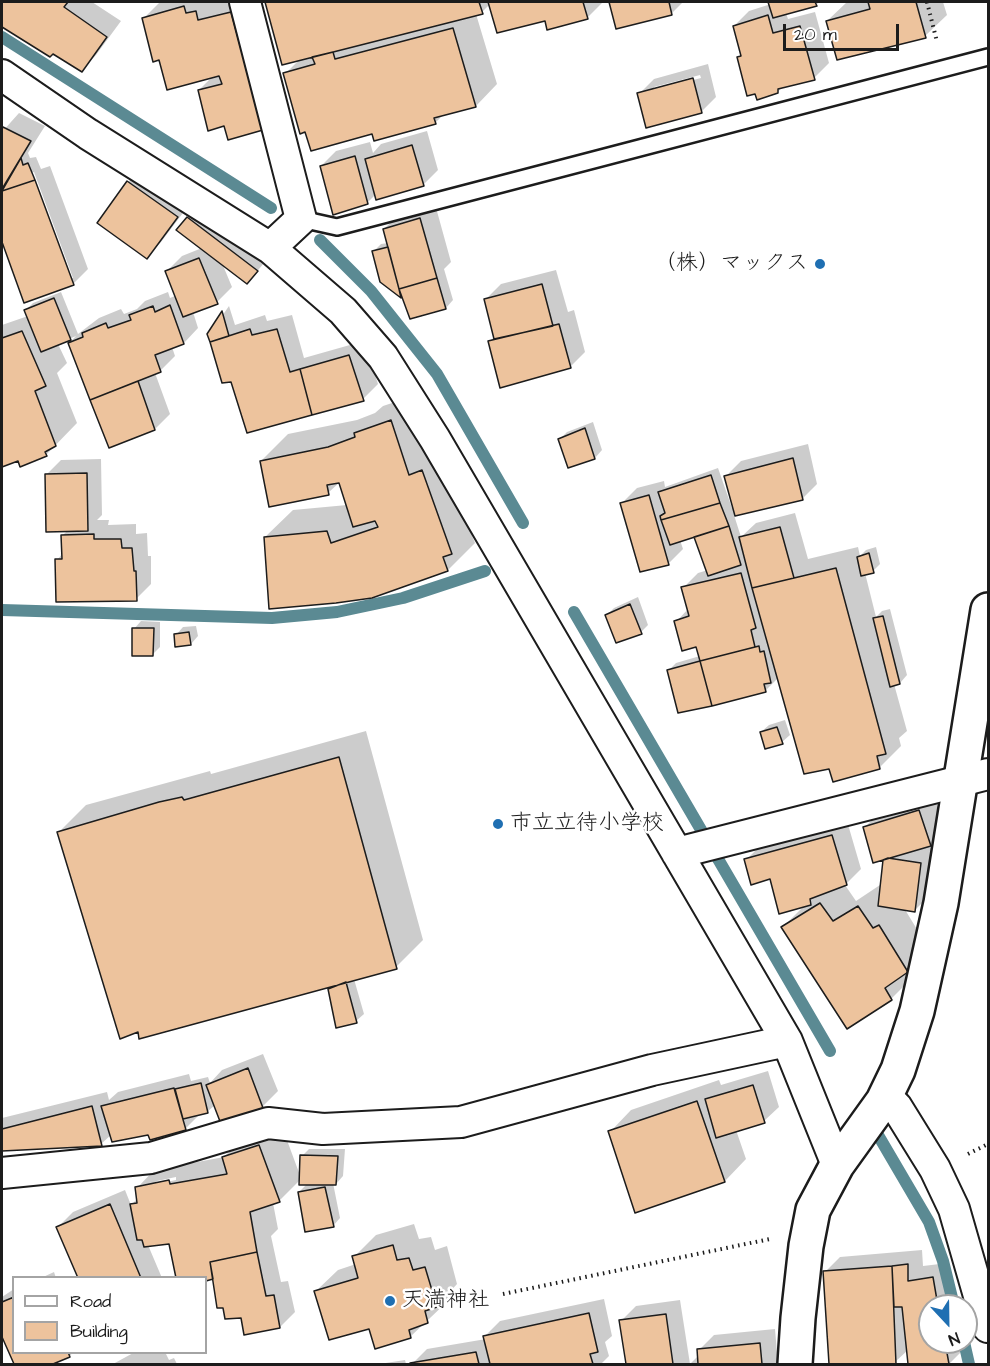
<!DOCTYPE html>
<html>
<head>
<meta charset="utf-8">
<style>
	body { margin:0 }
	#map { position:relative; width:990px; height:1366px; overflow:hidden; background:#fff; font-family:"Architects Daughter",sans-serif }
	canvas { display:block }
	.frame { position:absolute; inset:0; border:3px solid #1c1c1c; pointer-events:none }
	.legend { position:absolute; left:12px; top:1276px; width:195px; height:78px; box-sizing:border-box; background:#fff; border:2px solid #a4a4a4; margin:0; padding:8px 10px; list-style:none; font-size:18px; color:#1c1c1c }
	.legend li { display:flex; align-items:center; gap:12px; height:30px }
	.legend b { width:30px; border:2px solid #a4a4a4 }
	.north { position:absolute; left:918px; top:1294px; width:60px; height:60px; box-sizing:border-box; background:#fff; border:2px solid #a4a4a4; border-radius:50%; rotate:158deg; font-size:16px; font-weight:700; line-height:24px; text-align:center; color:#1c1c1c }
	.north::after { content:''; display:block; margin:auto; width:21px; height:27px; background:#1f6fb2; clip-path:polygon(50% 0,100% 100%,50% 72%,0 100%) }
	.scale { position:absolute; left:783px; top:24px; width:116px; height:27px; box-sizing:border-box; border:3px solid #1c1c1c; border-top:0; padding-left:8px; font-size:18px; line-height:21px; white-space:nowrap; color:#1c1c1c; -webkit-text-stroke:4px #fff; paint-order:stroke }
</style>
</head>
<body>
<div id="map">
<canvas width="990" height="1366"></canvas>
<div class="frame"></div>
<ul class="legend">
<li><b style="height:8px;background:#fff"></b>Road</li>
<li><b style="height:16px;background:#edc39d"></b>Building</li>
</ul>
<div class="north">N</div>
<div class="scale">20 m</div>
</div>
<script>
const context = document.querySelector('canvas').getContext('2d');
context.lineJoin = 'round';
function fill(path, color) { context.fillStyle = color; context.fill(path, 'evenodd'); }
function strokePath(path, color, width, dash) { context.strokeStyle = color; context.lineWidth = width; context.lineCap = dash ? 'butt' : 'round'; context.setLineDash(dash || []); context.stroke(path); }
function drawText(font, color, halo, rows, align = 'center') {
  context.font = font + ' "Architects Daughter","Klee One",sans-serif'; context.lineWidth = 5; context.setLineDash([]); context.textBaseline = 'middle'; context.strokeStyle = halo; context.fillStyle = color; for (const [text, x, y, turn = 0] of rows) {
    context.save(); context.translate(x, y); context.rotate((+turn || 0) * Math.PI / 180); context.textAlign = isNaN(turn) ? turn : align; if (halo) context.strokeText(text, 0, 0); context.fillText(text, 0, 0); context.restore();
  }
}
fill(new Path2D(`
	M2 2H92L121 21 96 55 82 70 53 53 50 55 2 25Z
	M160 2H256L284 107 224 124 199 90 213 76 160 59 143 19Z
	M267 2H603L587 18 547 20 491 3 482 12 476 14 497 84 476 106 444 114 435 123 373 132 285 74 300 59 284 63Z
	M611 2H683L672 13 617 27Z
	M770 2H819L816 5 786 13 788 19 815 12 829 63 814 78 783 86 778 92 739 58 742 54 734 26 749 11 771 4Z
	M847 2H943L947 15 925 36 827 21Z
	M708 64 716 97 701 112 639 94 654 79ZM700 75 701 78 654 90V87Z
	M19 113 45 126 28 153 30 158 36 157 41 169 50 166 88 269 73 284 25 302 2 237V132ZM34 172 73 278H69L31 173Z
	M427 131 438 170 423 185 376 194 367 203 321 166 336 151 370 142 373 153 381 144Z
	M143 167 192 201 161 242 146 257 99 222 128 182Z
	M435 204 451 262 444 269 453 300 446 308 403 297 381 281 373 252 381 244 388 243 384 229 399 214Z
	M195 211 264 263 254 275 222 263 232 287 217 302 193 312 198 328 184 343 172 347 175 356 160 371 155 373 170 414 155 429 69 343 76 336 58 344 67 363 57 373 77 423 46 455 19 459 2 465V325L28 316 26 310 33 303 61 292 78 334 99 318 121 309 124 314 137 309 145 301 168 292 170 298 177 295 167 271 182 256 202 248 188 218Z
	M556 270 568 312 574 310 585 352 570 367 490 341 495 336 486 299 501 284Z
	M229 306 235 325 265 315 267 321 292 315 304 358 364 341 378 384 363 399 232 380 209 335Z
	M419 394 478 526 471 533 475 543 448 570 372 596 265 537 293 510 347 505 340 482 328 493 261 461 288 434 357 420 375 413 383 406Z
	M593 422 602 450 595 458 569 466 560 439 567 432Z
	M808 444 817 484 802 499 734 515 741 537 756 523 795 513 808 559 858 547 860 556 866 550 876 547 880 564 873 571 865 573 876 617 882 611 890 609 907 675 900 683 894 684 907 731 899 738 901 746 879 768 830 767 779 677 765 691 669 670 676 663 700 656 697 645 676 622 688 609 683 588 698 573 708 570 695 535 680 540 683 549 668 564 622 503 637 488 664 481 665 487 718 468 732 508 734 507 726 476 741 461Z
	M101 459 102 515 97 520H109L108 525 136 524V534L147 533 148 556H151V584L136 599 57 560 63 553V535L68 530 46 475 61 460Z
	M638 597 648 625 641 632 607 615 614 608Z
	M141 621 160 622V647L153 654 134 629Z
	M196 626 198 636 191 644 176 635 183 627Z
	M785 720 790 735 782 742 761 732 769 725Z
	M366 731 423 940 396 967 354 979 364 1014 356 1021 330 989 335 984 59 832 86 805 210 771 211 774Z
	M934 796 945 830 928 847 936 848 930 895 915 910 904 908 929 949 909 969 913 977 891 999 847 1027 783 927 805 905 746 860 761 845 847 821 861 869 845 885 856 901 880 885 882 888 885 858 865 827 880 812Z
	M263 1054 278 1091 263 1106 221 1122 215 1105 207 1112 200 1114 185 1129 111 1135 101 1144 2 1149V1118L107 1092 109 1100 118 1092 189 1074 191 1081 208 1077 210 1083 222 1070Z
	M768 1071 779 1107 764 1121 736 1130 746 1159 725 1181 610 1132 631 1110 719 1080 721 1085Z
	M281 1124 301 1178 302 1156 309 1149H345L343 1176 336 1184 333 1183 340 1218 333 1226 299 1192 308 1183 301 1179 279 1201 273 1203 278 1229 271 1236 281 1282 288 1281 295 1312 280 1327 242 1316 214 1276 206 1279 170 1242 148 1245 162 1278H80L58 1227 73 1212 125 1190 131 1205 138 1198 137 1188 158 1166 190 1159 192 1163 224 1157 245 1136ZM176 1177V1180L153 1185 157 1181Z
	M414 1224 419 1239 431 1237 435 1250 447 1246 457 1284 448 1294 449 1300 410 1337 370 1328 316 1291 338 1270 356 1264 354 1257 376 1235Z
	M922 1250 923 1266 948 1263 956 1306H930V1342H962L963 1350 949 1364H910L908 1350 895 1362 831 1364 825 1272 840 1257Z
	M54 1272 56 1278H41Z
	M14 1289V1352H73L70 1356 49 1364H15L2 1333V1297Z
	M604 1299 612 1336 605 1342 609 1356 601 1364H412L427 1349 486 1339 485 1336 500 1321Z
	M680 1300 690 1364 699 1355V1350L714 1335 775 1329 778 1364H687V1363L685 1364H627L621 1321 636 1306Z
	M135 1352H165L169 1360 174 1358 177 1364H113Z
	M405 1360 406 1364H379Z`), '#0003');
strokePath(new Path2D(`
	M2 37 271 208
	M320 240 371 291 437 374 523 523
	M2 610 272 618 337 612 403 598 485 571
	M574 612 830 1051
	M878 1135 929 1222 943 1261 954 1306
	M964 1342 969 1364`), '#5b8a93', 12);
const building = new Path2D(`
	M2 2H68L64 7 107 37 82 72 53 54 50 57 2 27Z
	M265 2H479L483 14 282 65Z
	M488 2H583L588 19 547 30 545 21 497 33Z
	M609 2H669L672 15 616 29Z
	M768 2H815L817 6 773 18Z
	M868 2H916L926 38 837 60 826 21 870 9Z
	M184 6 186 13 196 11 198 20 231 12 263 130 228 140 224 126 208 131 198 90 222 84 219 76 167 90 159 60 153 62 142 18Z
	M768 15 773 33 800 26 815 80 778 89V93L757 100 755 94 747 96 737 57 741 56 733 26Z
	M453 28 476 107 434 118 436 124 374 141 372 134 311 151 305 132 300 134 283 73 315 64 312 57 333 52 335 59Z
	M693 78 702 113 646 128 637 93Z
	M3 127 31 141 2 189V129Z
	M412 145 424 186 376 200 365 159Z
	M355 156 368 204 333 215 320 166Z
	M21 158 23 165 28 163 35 180 2 191Z
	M35 180 74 285 24 303 2 242V191Z
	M127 181 178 217 147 259 97 223Z
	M187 217 258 271 247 284 176 230Z
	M420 218 437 278 399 289 383 229Z
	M388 247 399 289 401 298 380 282 372 251Z
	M199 258 218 304 183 317 165 271Z
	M437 278 446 309 410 319 399 289Z
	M542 284 553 326 494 339 484 299Z
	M54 298 71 340 41 352 24 310Z
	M170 305 184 344 155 355 161 372 90 400 68 343 83 337 82 333 106 323 108 328 131 320 129 315 153 306 155 312Z
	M222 311 229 336 210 342 207 334Z
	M559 324 571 368 500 388 488 341Z
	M250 329 252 335 277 329 290 372 300 369 312 415 247 433 231 382 222 383 210 342Z
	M22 331 46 386 35 391 56 446 45 452 47 456 20 467 18 461 2 467V338Z
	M349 355 364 401 312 415 300 369Z
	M138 381 155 430 109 448 90 400Z
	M391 420 409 475 422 470 452 554 443 557 448 571 372 598 336 603 269 609 264 537 327 531 331 543 378 527 375 521 353 527 339 483 327 485 329 495 269 507 260 461 328 447 355 437 354 433Z
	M585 428 595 459 568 468 558 439Z
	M793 458 803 500 735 516 724 476Z
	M87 473 88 531 46 532 45 474Z
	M711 475 720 503 661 520 660 516 665 513 658 492Z
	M649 495 669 565 640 572 620 503Z
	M720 503 729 526 670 545 661 520Z
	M729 526 741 565 708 576 694 537Z
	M780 527 794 578 752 588 739 537Z
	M94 534V539H121L122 548H132L134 571H136L137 601 56 602 55 559H62L61 535Z
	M869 553 874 573 861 576 857 557Z
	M836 568 886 754 877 756 880 769 833 782 829 769 804 774 752 588Z
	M741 573 756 628 751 630 755 647 700 661 696 647 682 651 674 621 689 616 681 587Z
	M630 604 642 634 616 643 605 615Z
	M883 616 900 684 890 687 873 618Z
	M132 628H154L153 656H132Z
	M189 632 191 645 175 647 174 634Z
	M759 646 760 652 764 651 771 683 764 684 766 692 712 706 700 661Z
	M700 661 712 706 678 713 667 670Z
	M777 727 783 744 765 749 760 732Z
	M339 757 397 969 139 1039 138 1032 120 1039 57 832 159 802 182 797 184 800Z
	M919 810 931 846 873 863 863 827Z
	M832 835 847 885 810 899 811 905 779 914 770 879 751 885 744 859Z
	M888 858 921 863 915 912 878 906 883 860Z
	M820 903 833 921 858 906 873 928 879 925 908 972 885 988 892 1000 847 1029 781 927Z
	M346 982 357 1023 336 1028 328 989Z
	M248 1068 263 1108 221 1124 206 1085Z
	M201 1083 208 1113 183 1119 175 1089Z
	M753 1085 765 1123 716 1138 705 1099Z
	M174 1088 186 1130 150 1140 148 1135 112 1142 101 1106Z
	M697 1101 725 1182 635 1213 608 1131Z
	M92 1106 102 1146 2 1151V1129Z
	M259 1145 280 1202 250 1212 257 1252 210 1262 213 1279 206 1281V1278H176L169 1244 144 1247 142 1240H137L130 1204 137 1203 135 1187 169 1180 170 1184 227 1174 222 1157Z
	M300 1155 338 1156 336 1185H299Z
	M325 1187 334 1227 305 1232 298 1192Z
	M110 1204 141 1278H78L56 1227Z
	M393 1245 397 1260 409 1258 413 1270 425 1267 437 1307 425 1311 428 1323 409 1330 411 1338 375 1349 369 1329 329 1340 314 1291 358 1278 352 1256Z
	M257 1252 266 1296 274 1295 280 1328 244 1335 241 1318 225 1319 223 1308H217L210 1262Z
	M908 1264V1281L933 1277 938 1306H930V1342H945L949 1364H908L902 1307H894L892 1266Z
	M892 1266 896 1364H829L823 1271Z
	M14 1297V1352H68L70 1357 53 1364H14L2 1337V1302Z
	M589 1313 598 1352 590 1354 593 1364H490L483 1336Z
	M666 1314 673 1364H626L619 1320Z
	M760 1343 762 1364H698L697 1349Z
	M476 1352 479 1364H410V1363Z`);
fill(building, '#edc39d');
strokePath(building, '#1c1c1c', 1.5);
const service = new Path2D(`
	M301 219 337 227 988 57`);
const minor = new Path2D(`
	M245 2 301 219 270 248
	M2 75 88 134 270 248 343 311 383 357 435 439 787 1041 837 1165
	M677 853 988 774
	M883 1101 896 1106 935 1169 954 1209 988 1327
	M2 1173 151 1158 268 1123 323 1129 461 1122 652 1070 787 1041`);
const tertiary = new Path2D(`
	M795 1364 798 1318 806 1246 813 1210 837 1165 883 1101 898 1070 917 1011 941 903 988 610`);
strokePath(service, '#1c1c1c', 20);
strokePath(minor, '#1c1c1c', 34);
strokePath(tertiary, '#1c1c1c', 38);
strokePath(new Path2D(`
	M927 2 937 42
	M968 1154 988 1144
	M503 1294 770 1239`), '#1c1c1c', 4, [1.5, 4.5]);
strokePath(service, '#fff', 15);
strokePath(minor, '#fff', 30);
strokePath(tertiary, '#fff', 33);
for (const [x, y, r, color] of [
	[820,264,6,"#1f6fb2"],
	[498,824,6,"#1f6fb2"],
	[390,1301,6,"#1f6fb2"]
]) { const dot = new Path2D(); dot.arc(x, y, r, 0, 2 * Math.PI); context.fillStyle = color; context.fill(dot); strokePath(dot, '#fff', 2); }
drawText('22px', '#1c1c1c', '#fff', [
	["（株）マックス",808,264,"right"],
	["市立立待小学校",510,824],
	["天満神社",402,1301]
], 'left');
</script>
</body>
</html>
